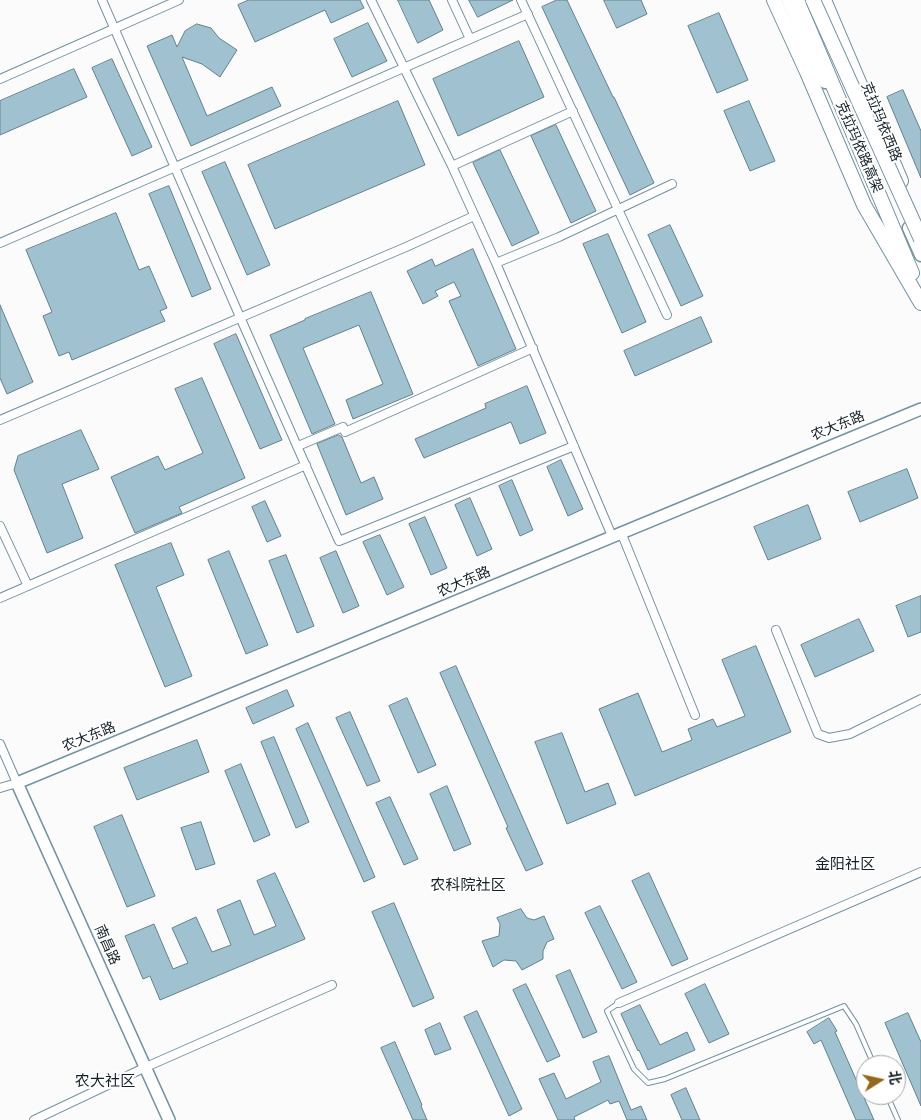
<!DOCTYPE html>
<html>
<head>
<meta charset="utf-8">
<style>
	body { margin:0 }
	#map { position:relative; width:921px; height:1120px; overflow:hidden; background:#fbfbfb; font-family:"Work Sans","Noto Sans SC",sans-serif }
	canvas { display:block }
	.north { position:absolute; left:856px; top:1055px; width:50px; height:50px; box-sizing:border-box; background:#fff; border:1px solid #a1a6a8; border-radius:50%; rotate:80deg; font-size:14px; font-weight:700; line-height:20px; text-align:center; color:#142126 }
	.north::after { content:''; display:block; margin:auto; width:18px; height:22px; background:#966717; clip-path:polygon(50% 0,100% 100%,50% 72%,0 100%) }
</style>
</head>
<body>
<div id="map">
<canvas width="921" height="1120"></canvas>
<div class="north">北</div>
</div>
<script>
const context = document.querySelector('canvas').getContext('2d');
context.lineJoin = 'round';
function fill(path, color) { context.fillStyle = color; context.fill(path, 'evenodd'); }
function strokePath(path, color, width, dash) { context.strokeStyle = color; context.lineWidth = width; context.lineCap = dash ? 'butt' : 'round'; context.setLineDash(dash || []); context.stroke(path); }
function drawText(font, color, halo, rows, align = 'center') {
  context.font = font + ' "Work Sans","Noto Sans SC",sans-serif'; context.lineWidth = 4.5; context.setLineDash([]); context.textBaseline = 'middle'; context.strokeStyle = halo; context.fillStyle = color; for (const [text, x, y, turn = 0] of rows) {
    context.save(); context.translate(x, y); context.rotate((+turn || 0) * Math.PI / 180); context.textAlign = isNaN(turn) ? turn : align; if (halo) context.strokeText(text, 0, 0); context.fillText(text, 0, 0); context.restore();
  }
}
const building = new Path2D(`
	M249 0H360L364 8 331 23 325 10 255 42 238 5Z
	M398 0H429L443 30 418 43Z
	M469 0H513L478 17Z
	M557 0H567L613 97H614L654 183 630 195 542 7Z
	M604 0H641L647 14 617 28Z
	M719 13 748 80 717 93 688 26Z
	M368 23 387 61 352 77 334 39Z
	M197 24 211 28 219 38 237 50 220 77 202 64 182 57 207 116 272 87 281 106 191 146 147 46 172 35 177 47 185 31Z
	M519 41 544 97 458 136 433 79Z
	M112 59 152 147 132 156 92 68Z
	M74 69 87 97 0 135V101Z
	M903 90 921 131V178L887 97Z
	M398 101 425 165 275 229 248 165Z
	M749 101 775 161 750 171 724 111Z
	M556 125 596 211 571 223 531 136Z
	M500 150 539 233 512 246 473 163Z
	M225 162 270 265 247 275 202 172Z
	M169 186 211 289 192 297 149 194Z
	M116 213 139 270 149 266 167 308 160 311 165 321 72 360 69 352 59 356 43 316 52 312 26 250Z
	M670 225 703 296 681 306 648 235Z
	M608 234 646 322 622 333 583 244Z
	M473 249 516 349 478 366 449 301 461 296 454 282 435 291 438 296 423 304 407 271 432 259 435 266Z
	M371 292 413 394 353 419 346 400 383 384 359 325 303 348 335 424 312 434 270 335 305 320V319Z
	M0 305 33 382 7 394 0 378Z
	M701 317 712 342 635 376 624 351Z
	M236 334 282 440 260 449 214 344Z
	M202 378 245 478 179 507 182 513 135 533 111 477 158 456 165 470 203 453 175 389Z
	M527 386 546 433 520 444 511 422 424 458 415 439 486 408 485 404Z
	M81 430 99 469 62 484 83 538 47 553 14 470 18 456Z
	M339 435 342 437 361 483 374 477 383 499 346 515 317 444Z
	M561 460 583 509 568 516 547 467Z
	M907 469 918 498 860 522 848 492Z
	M512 480 533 530 520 536 499 486Z
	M470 498 492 549 477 556 455 505Z
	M265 501 281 536 267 542 252 507Z
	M808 505 821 539 768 560 754 527Z
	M425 517 447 568 431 575 409 524Z
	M380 535 404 587 387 595 363 542Z
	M171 543 184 575 156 587 192 676 165 687 115 565Z
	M229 551 268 645 246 654 208 560Z
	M336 551 359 606 343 613 320 558Z
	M286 555 314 626 297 633 269 561Z
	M921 596V632L908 637 896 606Z
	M859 619 874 651 815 677 801 645Z
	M756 646 791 732 635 796 599 709 638 693 662 752 692 740 688 729 713 719 717 727 745 716 722 660Z
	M456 666 543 864 526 871 506 828 508 827 440 673Z
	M287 690 294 706 253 724 246 708Z
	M407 698 436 765 418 773 389 706Z
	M350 712 380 781 367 786 336 718Z
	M308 723 375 877 364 882 296 729Z
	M562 733 585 792 608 783 616 804 567 824 535 742Z
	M274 737 309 822 296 828 261 742Z
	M197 740 209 772 137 800 124 768Z
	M241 764 270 835 254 842 225 771Z
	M447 786 471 844 454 851 430 794Z
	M390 797 418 859 404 865 376 803Z
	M122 815 155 896 127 907 94 827Z
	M201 822 215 864 196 870 181 828Z
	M275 873 305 939 160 1000 150 976 143 979 125 936 154 924 173 969 188 963 172 928 196 917 212 952 231 945 217 910 240 900 254 935 276 926 257 881Z
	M649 873 688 959 672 966 632 881Z
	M394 903 434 998 413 1007 372 912Z
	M600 906 637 982 622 989 585 913Z
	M521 909 527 918 534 920 544 916 554 939 547 942 543 951V959L522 970 516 961 504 960 493 967 482 941 499 936 500 924 497 918Z
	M570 970 597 1032 583 1038 556 976Z
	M526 984 560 1056 547 1062 513 990Z
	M705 984 729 1034 709 1043 685 994Z
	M640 1005 660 1045 687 1032 695 1050 648 1070 639 1050 638 1051 621 1014Z
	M477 1011 522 1109 509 1116 464 1017Z
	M908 1013 921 1042V1106L885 1023Z
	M829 1018 837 1031 835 1032 874 1120H856L821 1040 814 1044 807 1032Z
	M440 1023 451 1049 435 1055 425 1030Z
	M395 1042 422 1105 421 1106 427 1120H413L381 1048Z
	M609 1056 631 1110 641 1106 647 1120H627L619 1101 610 1104 608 1100 574 1117 575 1120H558L539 1079 554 1073 566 1099 601 1082 593 1062Z
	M686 1088 700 1120H682L671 1095Z`);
fill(building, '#a0c1cf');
strokePath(building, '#62828e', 1);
const lane = new Path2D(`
	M619 1003 607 1011 634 1069 648 1083 665 1079 844 1006 856 1024 874 1065
	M887 1095 898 1120`);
const street = new Path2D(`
	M102 0 240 317 339 541 574 446
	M371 0 452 166 496 263 612 536
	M452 0 470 39
	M521 0 667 315
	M0 79 179 0
	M452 166 573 111
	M0 243 528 14
	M496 263 559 237 672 184
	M0 420 406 247 474 216
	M298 446 343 427 345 432 533 348
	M0 526 28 586
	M621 532 695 715
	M0 598 306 465
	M776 630 818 734 829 738 850 734 921 699
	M0 744 17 783 0 788
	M619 1003 921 872
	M34 1120 146 1067 332 985`);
const secondary = new Path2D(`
	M169 1120 17 783 921 409`);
const primary = new Path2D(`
	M788 0 825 82
	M909 228 921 255`);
const highway = new Path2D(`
	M774 0 807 72 864 205 921 303
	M797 0 912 273
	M824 0 901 181`);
strokePath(lane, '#7493a0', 6);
strokePath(street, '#7493a0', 10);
strokePath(secondary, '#7493a0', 14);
strokePath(primary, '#7493a0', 15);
strokePath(highway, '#7493a0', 16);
strokePath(lane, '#fff', 4);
strokePath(street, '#fff', 8);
strokePath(secondary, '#fff', 11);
strokePath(primary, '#fff', 12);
strokePath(highway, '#fff', 14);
const highwayBridge = new Path2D(`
	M813 0 921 239`);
strokePath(highwayBridge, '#7493a0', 16, []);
strokePath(highwayBridge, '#fff', 14);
drawText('14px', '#142126', '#fff', [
	["克拉玛依西路",881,122,68],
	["克拉玛依路高架",859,147,67],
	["农大东路",838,426,-22],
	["农大东路",464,582,-23],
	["农大东路",89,737,-22],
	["南昌路",107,945,66]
]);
drawText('15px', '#142126', '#fff', [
	["金阳社区",845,865],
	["农科院社区",468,886],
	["农大社区",105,1082]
]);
</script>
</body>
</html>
